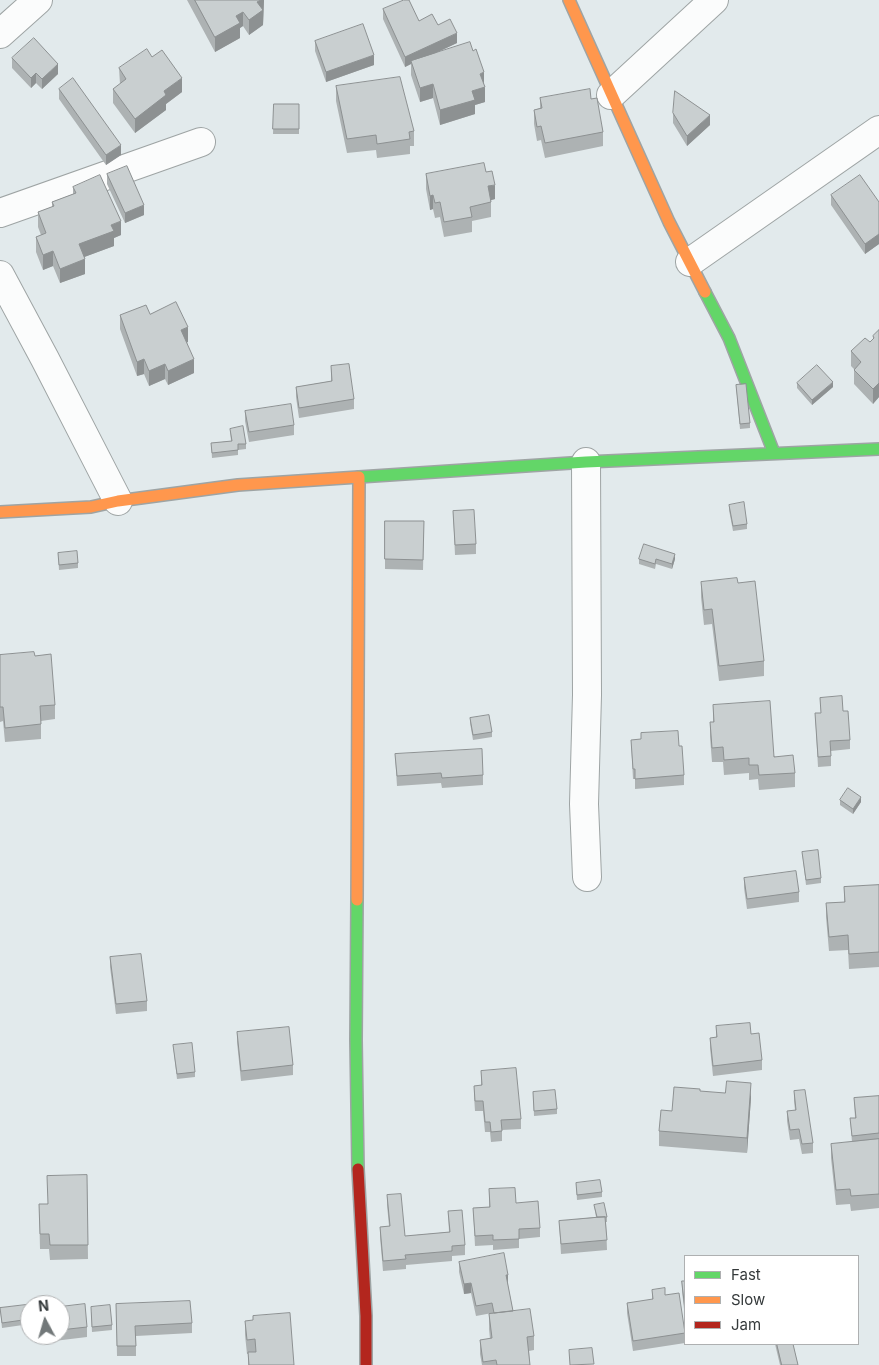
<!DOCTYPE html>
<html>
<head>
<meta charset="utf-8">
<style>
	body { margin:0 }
	#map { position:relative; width:879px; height:1365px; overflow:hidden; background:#e2eaec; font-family:Inter,sans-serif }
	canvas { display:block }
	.legend { position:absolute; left:684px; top:1255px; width:175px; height:90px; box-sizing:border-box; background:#fff; border:1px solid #aeb0b1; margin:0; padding:6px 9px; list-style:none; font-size:15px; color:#353a3b }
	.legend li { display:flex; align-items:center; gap:10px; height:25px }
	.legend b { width:25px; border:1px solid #aeb0b1 }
	.north { position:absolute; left:20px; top:1295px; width:50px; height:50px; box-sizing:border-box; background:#fff; border:1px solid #aeb0b1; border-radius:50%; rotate:354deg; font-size:14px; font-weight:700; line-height:20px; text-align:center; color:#353a3b }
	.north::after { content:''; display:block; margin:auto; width:18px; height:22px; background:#727879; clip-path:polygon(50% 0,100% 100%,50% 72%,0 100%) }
</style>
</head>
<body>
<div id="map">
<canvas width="879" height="1365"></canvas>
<ul class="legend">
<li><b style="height:6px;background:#63d668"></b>Fast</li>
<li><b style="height:6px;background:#ff974d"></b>Slow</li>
<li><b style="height:6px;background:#b3261e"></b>Jam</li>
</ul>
<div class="north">N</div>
</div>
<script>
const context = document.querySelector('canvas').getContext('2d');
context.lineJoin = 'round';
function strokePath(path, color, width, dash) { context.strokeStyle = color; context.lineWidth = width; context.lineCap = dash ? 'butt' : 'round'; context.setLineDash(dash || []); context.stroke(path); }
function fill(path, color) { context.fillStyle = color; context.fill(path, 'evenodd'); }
const street = new Path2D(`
	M0 34 38 0
	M611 95 714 0
	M0 213 201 142
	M690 262 879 130
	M0 275 45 359 118 501
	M586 462 587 695 584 804 587 877`);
const fast = new Path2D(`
	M705 292 729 338 774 453
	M359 477 586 462 879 449
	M357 900 356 1040 358 1169`);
const slow = new Path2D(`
	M569 0 669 222 705 292
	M0 512 91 507 118 501 238 485 359 477
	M357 900 359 477`);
const jam = new Path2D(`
	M358 1169 366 1316V1365`);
strokePath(street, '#9ea4a4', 30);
strokePath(fast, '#9ea4a4', 14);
strokePath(slow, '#9ea4a4', 14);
strokePath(jam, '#9ea4a4', 14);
strokePath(street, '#fbfcfc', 28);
strokePath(fast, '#63d668', 11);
strokePath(slow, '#ff974d', 11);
strokePath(jam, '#b3261e', 11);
fill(new Path2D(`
	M187 0H264L263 25 249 35 243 26 240 28V38L215 52Z
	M383 9 419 21 438 25 457 43 436 53 484 85 485 102 475 105V114L440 125 433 98 420 102 411 75V64L405 67 383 19Z
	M315 41 374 65 326 82 315 51Z
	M152 57 182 92 166 104V110L135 133 113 103V89L120 84 119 68Z
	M12 58 58 74 42 89 36 83 31 88 12 68Z
	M336 86 414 131V146H410V154L377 158 376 150 347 153 336 101Z
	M59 89 121 155 106 165 59 99Z
	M540 98 591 99 603 132V146L545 158 541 140 537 141 534 124V110L540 108Z
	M274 104H299V134H273Z
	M673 113 710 125 687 146 673 123Z
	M486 172 495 199 491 200V217L472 221V232L444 237 440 217 435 218 433 209 430 210 426 189V174Z
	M107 174 144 215 125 223 107 184Z
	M73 187 121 235 114 238V246L84 257 85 274 60 283 53 266 43 270 36 252V237L41 235 38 227V212L52 207V202L73 194Z
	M831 195 879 202V244L865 254 831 205Z
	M150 314 188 342H187L194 373 168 385 165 379 149 386 144 374 137 376 120 329V315Z
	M879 330V397L873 404 854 384V369L851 366V351L870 342 873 339V336Z
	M331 366 354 399V409L299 418 296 397V387L331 381Z
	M797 383 833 387 812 405 797 388Z
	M736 385 750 423V428L740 429Z
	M245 411 294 425V435L249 442 245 421Z
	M230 429 246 444V449L238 450V455L212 458 211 443 231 441Z
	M729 505 747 524V529L733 531 729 510Z
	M453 511 476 544V554L455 555Z
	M385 521H424L423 570 385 569Z
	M58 553 78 563V568L59 570Z
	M639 559H675L672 569 656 564 655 569 639 564Z
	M701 582 764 661V676L719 681 712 624 704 625 701 597Z
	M0 655 35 656 55 705V719L41 721V739L5 742 3 721 0 722Z
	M820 698 843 711 850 740V749L831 751V766L818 767 815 713H821Z
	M713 705 795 773V787L759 790 758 779 749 780V773L724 775 723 762H712L710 737V722H713Z
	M470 718 492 732V737L473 740 470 723Z
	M631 740 684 775V785L635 789V779H633Z
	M395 754 483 775V785L442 788 441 783 397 786Z
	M840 800 861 802 853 814 840 805Z
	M802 852 821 878V883L806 885Z
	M744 878 799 892V902L747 909 744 888Z
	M879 885V967L849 969 848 950 829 951 826 917V903L844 902V887Z
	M110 957 147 1001V1011L116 1014 110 967Z
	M716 1026 751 1034 762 1060V1070L713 1076 710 1048V1038L716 1037Z
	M237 1032 293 1065V1075L241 1081 237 1042Z
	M173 1045 195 1072V1077L177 1079Z
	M481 1071 521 1119V1129L502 1130V1141L491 1142 490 1132H485L483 1111H475L474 1096V1086L481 1085Z
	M700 1091 751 1098 747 1153 659 1146V1131L672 1111Z
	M794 1091 813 1143V1153L802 1154 799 1139 790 1140 787 1121V1111L795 1110 794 1101Z
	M533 1092 557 1109V1114L534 1116Z
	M879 1096V1208L851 1211 850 1204 836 1205 831 1158V1144L852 1142 850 1118H855L854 1098Z
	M87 1175 88 1259 50 1260 49 1249H40L39 1204H47Z
	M576 1183 602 1192V1197L577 1200Z
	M489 1189 516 1203 540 1228V1237L519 1239V1248L493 1250V1245L475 1246 473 1208 489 1207Z
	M387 1195 405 1236 449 1232 448 1211 465 1245V1255L452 1256V1261L406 1265V1269L383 1271 380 1237V1227L389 1226 387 1205Z
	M594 1205 607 1217V1222H606L607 1250 561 1254 559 1221 596 1217Z
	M459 1262 508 1285 513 1311 534 1336V1350L529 1351 530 1365H482L480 1354V1340L490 1339 489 1329V1314L492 1313 476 1316 471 1293 464 1294 459 1272Z
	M682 1281H685V1318L682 1291Z
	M652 1290 685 1332V1343L633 1351 627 1313V1303L652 1300Z
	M116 1304 192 1323V1333L136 1336V1356H117Z
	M30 1305V1324L2 1328 0 1308Z
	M60 1307 87 1327V1337L54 1341 53 1335H60Z
	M91 1312 112 1325V1330L92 1332Z
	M245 1321 294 1365H248V1354H247L245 1335Z
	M775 1344H793L798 1365H780Z`), '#adb2b3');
fill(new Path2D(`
	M261 0H264L263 25 249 35V20L257 2Z
	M243 12V26L240 28V38L215 52V37L236 16Z
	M457 33V43L412 64 411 61V64L405 67V57Z
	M374 55V65L326 82V72Z
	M58 64V74L42 89V79Z
	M484 72V87L480 74Z
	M36 73V83L31 88V78Z
	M182 78V92L166 104V110L135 133V119L164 91Z
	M433 84V98L420 102V88Z
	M485 87V102L475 105V114L440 125V110L472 91Z
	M710 115V125L687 146V136Z
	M121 145V155L106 165V155Z
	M495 185V199L488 201V186Z
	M433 195V209L430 210V196Z
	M144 205V215L125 223V213Z
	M121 221V235L114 238V246L79 259V244L111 225Z
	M879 234V244L865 254V244Z
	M53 251V266L43 270V255Z
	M85 259V274L60 283V269Z
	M188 327V342L181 345V330Z
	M144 359V374L137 376V362Z
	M194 359V373L168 385V371Z
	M165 364V379L149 386V371Z
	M833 382V387L812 405V400Z
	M879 383V397L873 404V389Z
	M675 554V559L672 569V564Z
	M861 797V802L853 814V809Z
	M751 1083V1098L747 1153V1138Z
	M506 1275H508V1285H506Z
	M471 1283V1293L464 1294V1284Z`), '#8d9192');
const building = new Path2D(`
	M195 0H261L257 2 263 10 249 20 243 12 236 16 240 23 215 37Z
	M404 0H409L419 21 432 14 438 25 450 19 457 33 405 57 383 9Z
	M363 24 374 55 326 72 315 41Z
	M34 38 58 64 42 79 36 73 31 78 12 58Z
	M470 42 473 51 476 49 484 72 480 74 485 87 472 91 475 100 440 110 433 84 420 88 411 61Z
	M147 49 152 57 162 50 182 78 164 91 166 95 135 119 113 89 126 79 119 68Z
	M400 77 414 131 409 132 410 139 377 144 376 135 347 139 336 86Z
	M73 78 121 145 106 155 59 89Z
	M590 89 591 99 597 98 603 132 545 143 541 126 537 127 534 110 542 108 540 98Z
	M675 91 710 115 687 136 673 113Z
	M274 104H299V129H273Z
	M484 163 486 172 492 171 495 185 488 186 491 202 470 207 472 217 444 222 440 202 435 203 433 195 430 196 426 174Z
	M127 166 144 205 125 213 107 174Z
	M100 175 121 221 111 225 114 231 79 244 85 259 60 269 53 251 43 255 36 237 46 233 38 212 54 206 52 202 76 193 73 187Z
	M860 175 879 202V234L865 244 831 195Z
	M176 302 188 327 181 330 194 359 168 371 165 364 149 371 144 359 137 362 120 315 146 305 150 314Z
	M879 330V383L873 389 854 370 861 362 851 351 865 338 870 342 874 338 873 336Z
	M349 364 354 399 299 408 296 387 332 381 331 366Z
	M817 365 833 382 812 400 797 383Z
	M746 384 750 423 740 424 736 385Z
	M291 404 294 425 249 432 245 411Z
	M243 426 246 444H238V450L212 453 211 443 232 441 230 429Z
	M744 502 747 524 733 526 729 505Z
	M474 510 476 544 455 545 453 511Z
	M385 521H424L423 560 385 559Z
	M644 544 675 554 672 564 656 559 655 564 639 559Z
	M77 551 78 563 59 565 58 553Z
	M737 578 738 583 755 581 764 661 719 666 712 609 704 610 701 582Z
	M34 652 35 656 51 654 55 705 40 706 41 724 5 728 3 707H0V655Z
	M842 696 843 711H848L850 740 830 741 831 756 818 757 815 713H821L820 698Z
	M770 701 774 757 793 755 795 773 759 775 758 765H749V758L724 760 723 747 712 748 710 722H714L713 705Z
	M489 715 492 732 473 735 470 718Z
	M678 731 679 746H682L684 775 635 779V769H633L631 740 641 739V733Z
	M482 749 483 775 442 778 441 773 397 776 395 754Z
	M848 788 861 797 853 809 840 800Z
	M818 850 821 878 806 880 802 852Z
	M796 871 799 892 747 899 744 878Z
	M879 885V952L849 954 848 935 829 937 826 903 845 902 844 887Z
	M141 954 147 1001 116 1004 110 957Z
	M750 1023 751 1034 759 1033 762 1060 713 1066 710 1038 717 1037 716 1026Z
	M289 1027 293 1065 241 1071 237 1032Z
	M192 1043 195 1072 177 1074 173 1045Z
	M516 1068 521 1119 501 1120 502 1131 491 1132 490 1122H485L483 1101H475L474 1086 482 1085 481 1071Z
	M727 1081 751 1083 747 1138 659 1131 661 1110 672 1111 674 1087 700 1089V1091L725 1093Z
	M555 1090 557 1109 534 1111 533 1092Z
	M805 1090 813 1143 802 1144 799 1129 790 1130 787 1111 796 1110 794 1091Z
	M879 1096V1133L852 1136 850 1118H856L854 1098Z
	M879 1139V1194L851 1196 850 1189 836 1190 831 1144Z
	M87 1175 88 1245H50L49 1234H40L39 1204H48L47 1176Z
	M600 1180 602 1192 577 1195 576 1183Z
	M515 1188 516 1203 538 1201 540 1228 519 1229V1239L493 1240V1235L475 1236 473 1208 490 1207 489 1189Z
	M401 1194 405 1236 450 1232 448 1211 462 1210 465 1245 452 1246V1251L405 1255 406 1259 383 1261 380 1227 390 1226 387 1195Z
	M604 1203 607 1217H597L594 1205Z
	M605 1217 607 1240 561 1244 559 1221Z
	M504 1253 508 1275H506L513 1311 494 1313 492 1303 476 1306 471 1283 464 1284 459 1262Z
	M682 1281H685V1309Z
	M665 1288V1295L679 1293 685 1333 633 1341 627 1303 653 1299 652 1290Z
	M190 1301 192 1323 135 1326 136 1346H117L116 1304Z
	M34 1304V1305H30V1319L2 1323 0 1308Z
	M85 1304 87 1327 60 1330V1307Z
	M110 1305 112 1325 92 1327 91 1307Z
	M530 1309 534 1336 527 1337 530 1365H497L496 1360 483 1362 480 1340 492 1338 489 1314Z
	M290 1313 294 1365H249L248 1352H256L255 1339 247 1340 245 1321 253 1320V1316Z
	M777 1344H793L798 1365H782Z
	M592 1348 594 1364 570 1365 569 1350Z`);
fill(building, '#c9cfd0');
strokePath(building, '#8d9192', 1);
</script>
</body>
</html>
